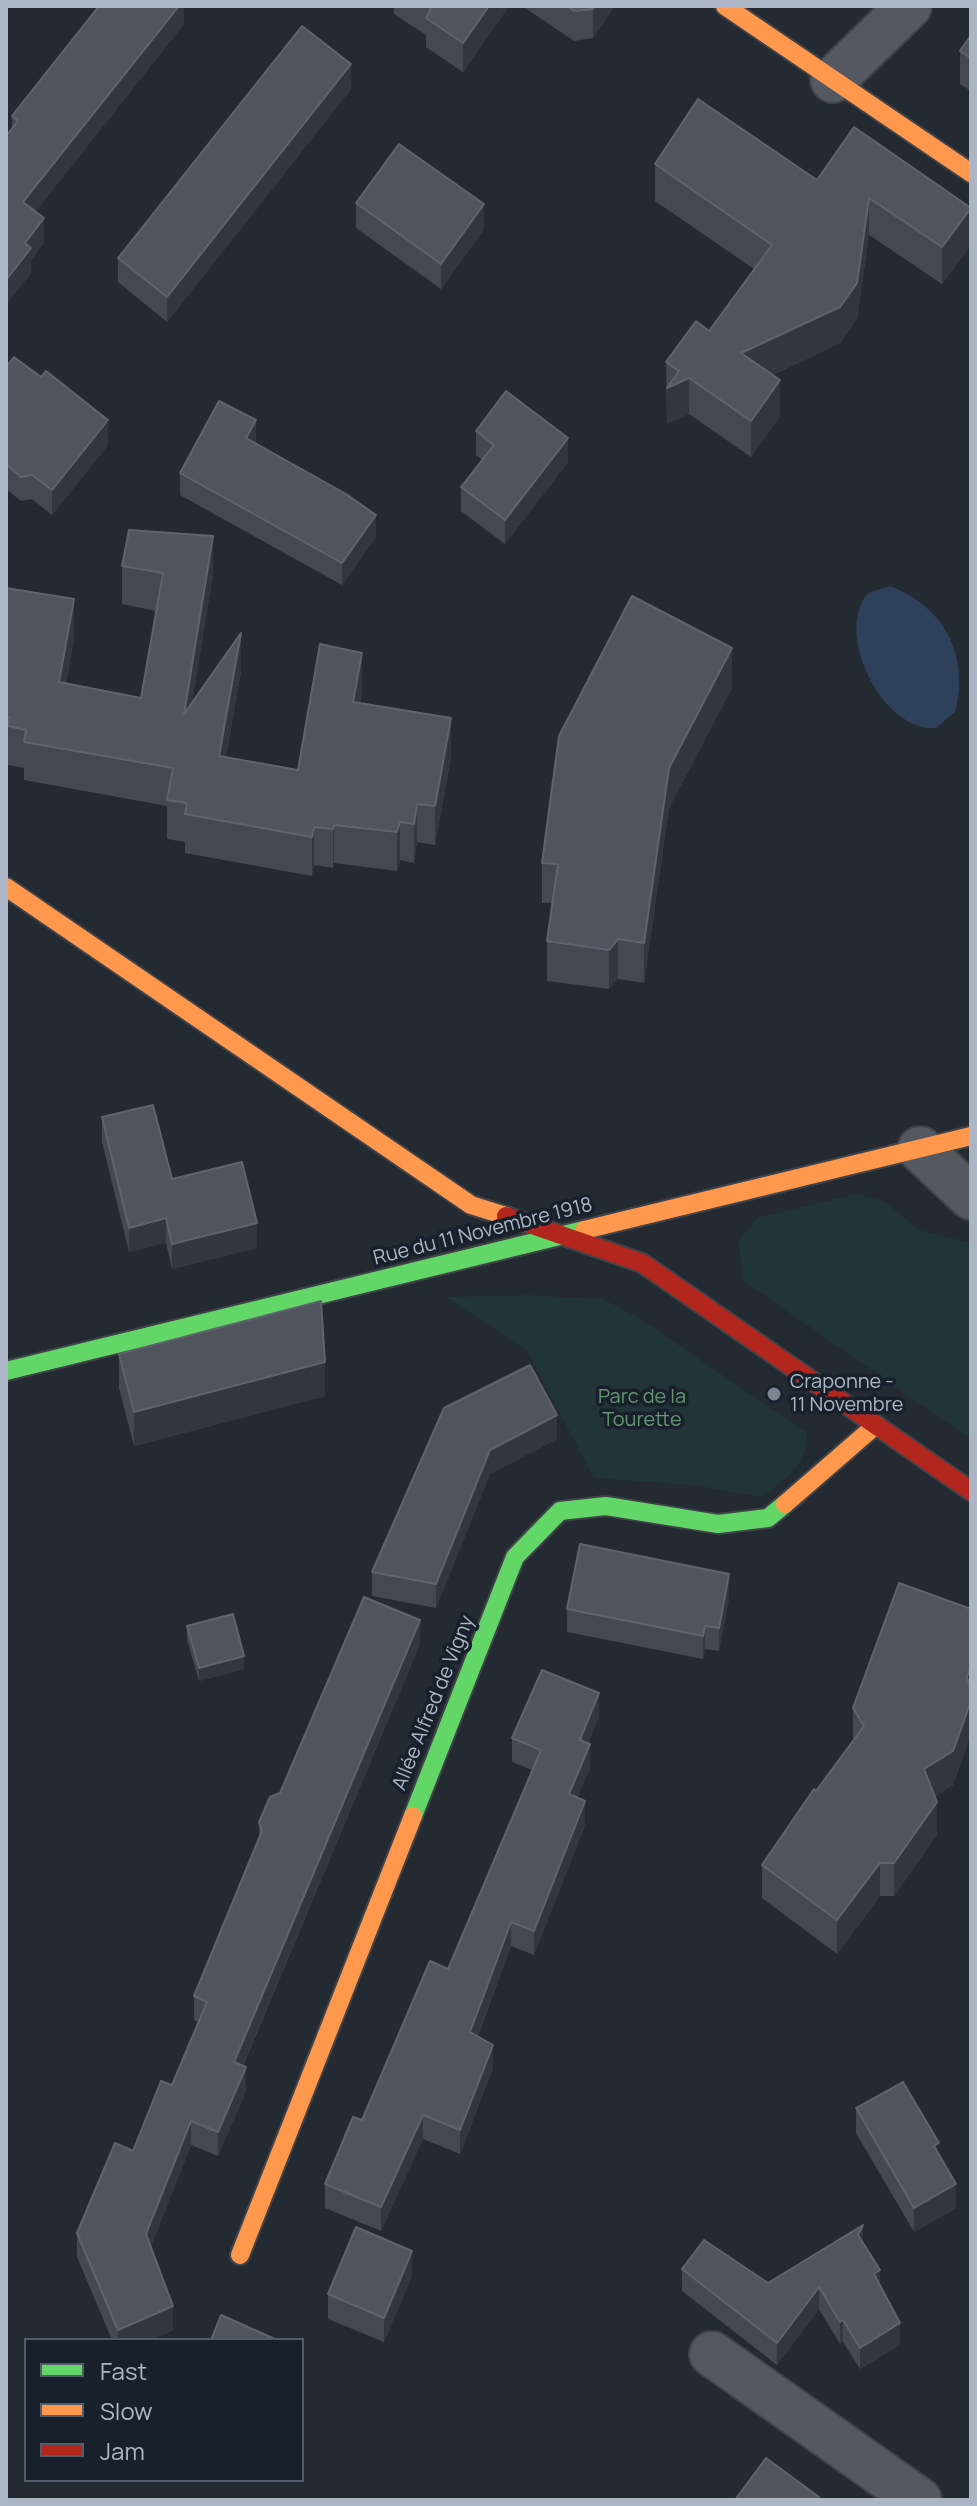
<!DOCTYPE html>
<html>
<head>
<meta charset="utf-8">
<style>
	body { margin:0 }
	#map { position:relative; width:977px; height:2506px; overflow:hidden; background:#242a31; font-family:Manrope,sans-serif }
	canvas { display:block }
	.frame { position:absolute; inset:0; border:8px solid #acb5c5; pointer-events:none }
	.legend { position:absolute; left:24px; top:2338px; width:280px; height:144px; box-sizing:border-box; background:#18202c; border:2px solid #535c69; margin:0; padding:10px 14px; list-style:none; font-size:24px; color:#acb5c5 }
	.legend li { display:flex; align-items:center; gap:16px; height:40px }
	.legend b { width:40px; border:2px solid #535c69 }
</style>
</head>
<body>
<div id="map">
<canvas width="977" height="2506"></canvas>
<div class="frame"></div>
<ul class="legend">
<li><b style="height:10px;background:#63d668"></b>Fast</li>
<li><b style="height:10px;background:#ff974d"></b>Slow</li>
<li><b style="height:10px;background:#b3261e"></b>Jam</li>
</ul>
</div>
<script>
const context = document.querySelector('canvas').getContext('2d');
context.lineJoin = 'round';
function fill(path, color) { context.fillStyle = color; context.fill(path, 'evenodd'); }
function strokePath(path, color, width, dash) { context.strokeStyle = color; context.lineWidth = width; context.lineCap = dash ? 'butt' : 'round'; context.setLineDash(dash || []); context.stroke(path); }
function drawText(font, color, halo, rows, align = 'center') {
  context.font = font + ' Manrope,sans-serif'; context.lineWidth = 7; context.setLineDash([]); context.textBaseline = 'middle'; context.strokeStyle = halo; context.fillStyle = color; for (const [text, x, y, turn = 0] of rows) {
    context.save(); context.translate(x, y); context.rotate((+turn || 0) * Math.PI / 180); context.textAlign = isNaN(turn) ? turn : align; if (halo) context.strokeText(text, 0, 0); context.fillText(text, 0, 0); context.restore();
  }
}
fill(new Path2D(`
	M856 1194 884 1201 919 1230 971 1243V1439L742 1280 739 1241 757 1218Z
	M528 1295 603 1299 636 1316 807 1433C806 1467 787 1477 762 1497L693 1485 594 1478 527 1351 446 1297Z`), '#213437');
fill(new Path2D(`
	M890 586C944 607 970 655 955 712L936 728C883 733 833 633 868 593Z`), '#2e405a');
const street = new Path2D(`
	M833 80 909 6
	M920 1149 971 1197
	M712 2354 919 2500`);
const fast = new Path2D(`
	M6 1371 584 1230
	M413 1816 515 1557 560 1511 606 1506 718 1524 768 1518 785 1504`);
const slow = new Path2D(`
	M725 6 971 173
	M6 887 471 1205 506 1216
	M584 1230 971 1136
	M785 1504 876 1425
	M240 2255 413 1816`);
const jam = new Path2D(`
	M506 1216 642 1263 971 1491`);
strokePath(street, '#40444a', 48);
strokePath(fast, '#40444a', 22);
strokePath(slow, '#40444a', 22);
strokePath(jam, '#40444a', 22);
strokePath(street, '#545860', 44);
strokePath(fast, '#63d668', 18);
strokePath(slow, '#ff974d', 18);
strokePath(jam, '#b3261e', 18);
fill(new Path2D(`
	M184 6V24L35 212 44 243 31 260V273L6 304V136L12 128V116Z
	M394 6H509L463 72 426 47V35L394 14Z
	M522 6H615L593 38 574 41Z
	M971 35V91L960 84V51Z
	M351 89 167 322 118 282V258Z
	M854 127 971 245 942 284 869 235 857 319 840 343 773 375 780 416 751 457 689 414 667 424 666 362 709 331 754 269 655 201V164L817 180Z
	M356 203 484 229 441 289 356 228Z
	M6 367 41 377 108 445 52 515 32 499 21 501 6 489Z
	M476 431 568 462 505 544 461 511V487L482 460 476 455Z
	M256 442 255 444 376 537 342 585 180 495V473Z
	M122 566 213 574 192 702 241 671 226 757 298 770 362 692 360 703 451 757 435 845 417 842 414 863 400 860 397 871 334 863 333 868 314 865 312 876 185 853V842L167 839V806L24 780V768L8 765V756H6V588L74 638 66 684 141 698 156 611 122 604Z
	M732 688 669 808 644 983 618 979 609 989 547 981V941L552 903H542V863Z
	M102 1117 172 1179 257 1248 172 1269 166 1243 129 1252 102 1142Z
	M119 1354 325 1396 134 1446 119 1388Z
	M444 1408 557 1439 490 1474 436 1608 372 1596V1572Z
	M729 1598 719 1651 705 1649 703 1659 567 1632V1609Z
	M971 1609V1734L953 1785 935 1796 937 1835 894 1896H880L837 1954 762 1898V1865L853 1740V1708Z
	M187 1626 244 1669 199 1681 187 1640Z
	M420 1644 243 2066 246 2091 218 2156 191 2145 151 2246 173 2330 151 2340H112L77 2257V2233L133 2151 172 2085 198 2022 194 2020V1996L259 1840V1822L280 1793Z
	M599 1717 588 1743 590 1768 577 1798 585 1825 534 1955 511 1946 478 2036 493 2068 460 2154 423 2139 381 2231 325 2208V2184L448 1969 532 1770 512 1762V1738Z
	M856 2108 939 2155 956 2208 914 2232 856 2133Z
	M863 2242 880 2286 900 2345 860 2369 843 2342 840 2344 819 2309 777 2365 682 2291V2269L768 2283Z
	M412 2276 384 2342 328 2319V2294Z`), '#444851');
fill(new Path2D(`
	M179 6H184V24L23 227V202Z
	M489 6H509L463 72V43Z
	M595 6H615L593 38V9Z
	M351 64V89L167 322V297Z
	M869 198V235L857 319 840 343 741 390V353Z
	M484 204V229L441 289V264Z
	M971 208V245L942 284V247Z
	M44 218V243L31 260V273L6 304V280L25 243Z
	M689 378V414L667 424V388Z
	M780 380V416L751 457V421Z
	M108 420V445L52 515V490Z
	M256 420V442L246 460V438Z
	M568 438V462L505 544V520Z
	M376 515V537L342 585V563Z
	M213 536V574L184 752V714Z
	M74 599V638L59 721V682Z
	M241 633V671L219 794V756Z
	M732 648V688L669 808 644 983V943L669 768Z
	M362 653V692L353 741V702Z
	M451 718V757L435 845V806Z
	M417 804V842L414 863V824Z
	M400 822V860L397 871V832Z
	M334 825V863L333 868V829Z
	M314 827V865L312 876V837Z
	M618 939V979L609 989V950Z
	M166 1218V1243L129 1252V1228Z
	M257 1223V1248L172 1269V1244Z
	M325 1362V1396L134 1446V1412Z
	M557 1415V1439L490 1474 436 1608V1584L490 1450Z
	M729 1574V1598L719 1651V1628Z
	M420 1620V1644L234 2086V2062Z
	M705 1626V1649L703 1659V1636Z
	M244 1656V1669L199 1681V1668Z
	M971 1666V1699L967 1677Z
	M599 1693V1717L580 1764V1740Z
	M971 1701V1734L953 1785 924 1803V1769Z
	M590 1744V1768L569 1818V1794Z
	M585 1801V1825L534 1955V1931Z
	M937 1802V1835L894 1896V1863Z
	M880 1863V1896L837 1954V1920Z
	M511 1922V1946L470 2056V2032Z
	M493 2045V2068L460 2154V2130Z
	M246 2067V2091L218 2156V2132Z
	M423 2115V2139L381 2231V2207Z
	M191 2121V2145L146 2258V2234Z
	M956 2184V2208L914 2232V2208Z
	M863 2225V2246L858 2235Z
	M412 2251V2276L384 2342V2318Z
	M880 2270V2292L874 2274Z
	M819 2287V2309L777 2365V2343Z
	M173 2306V2330L151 2340H118V2330Z
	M843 2320V2342L840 2344V2322Z
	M900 2323V2345L860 2369V2348Z`), '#32373f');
const building = new Path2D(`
	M99 6H179L23 202 44 218 25 243 31 248 6 280V136L18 121 12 116Z
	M427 6H489L463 43 426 18 431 9Z
	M566 6H595L593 9 574 11Z
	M302 26 351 64 167 297 118 258Z
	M971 35V58L960 51Z
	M698 99 817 180 854 127 971 208 942 247 869 198 857 283 840 307 741 353 780 380 751 421 689 378 667 388 679 371 666 362 696 321 709 331 772 245 655 164Z
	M399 144 484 204 441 264 356 203Z
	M14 357 41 377 46 371 108 420 52 490 32 475 21 477 6 464V367Z
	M506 391 568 438 505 520 461 487 494 445 476 431Z
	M219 401 256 420 246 438 346 494 376 515 342 563 180 473Z
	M129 530 213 536 184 714 241 633 219 756 298 770 320 644 362 653 353 702 451 718 435 806 417 804 414 824 400 822 397 832 334 825 333 829 314 827 312 837 185 814 187 803 167 800 173 768 24 742 26 730 8 726 10 718 6 717V588L74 599 59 682 141 698 163 573 122 566Z
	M632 596 732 648 669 768 644 943 618 939 609 950 547 941 558 864 542 863 559 736Z
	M153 1105 172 1179 242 1162 257 1223 172 1244 166 1218 129 1228 102 1117Z
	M321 1301 325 1362 134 1412 119 1354Z
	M530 1365 557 1415 490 1450 436 1584 372 1572 444 1408Z
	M580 1544 729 1574 719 1628 705 1626 703 1636 567 1609Z
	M899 1583 971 1609V1666L967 1677 971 1692V1701L953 1751 924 1769 937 1802 894 1863H880L837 1920 762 1865 814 1789 816 1791 864 1726 853 1708Z
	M364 1597 420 1620 234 2062 246 2067 218 2132 191 2121 146 2234 173 2306 118 2330 77 2233 115 2143 133 2151 161 2081 172 2085 207 2002 194 1996 262 1831 259 1822 270 1797 280 1793Z
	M233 1614 244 1656 199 1668 187 1626Z
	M542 1670 599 1693 580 1740 590 1744 569 1794 585 1801 534 1931 511 1922 470 2032 493 2045 460 2130 423 2115 381 2207 325 2184 353 2117 362 2120 430 1961 448 1969 541 1750 512 1738Z
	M903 2082 939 2143 934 2146 956 2184 914 2208 856 2108Z
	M863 2225 858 2235 880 2270 874 2274 900 2323 860 2348 843 2320 840 2322 819 2287 777 2343 682 2269 704 2240 768 2283Z
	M356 2227 412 2251 384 2318 328 2294Z
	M221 2315 277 2340H211Z
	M766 2458 819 2497 817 2500H735Z`);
fill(building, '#4f545d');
strokePath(building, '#5e636e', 2);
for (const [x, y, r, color] of [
	[774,1394,8,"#7c8491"]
]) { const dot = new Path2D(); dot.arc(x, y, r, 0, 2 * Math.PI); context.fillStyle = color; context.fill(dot); strokePath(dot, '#18202c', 3); }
drawText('20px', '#acb5c5', '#18202c', [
	["Rue du 11 Novembre 1918",483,1232,-14],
	["Allée Alfred de Vigny",434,1703,-68]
]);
drawText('20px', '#acb5c5', '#18202c', [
	["Craponne -",790,1382],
	["11 Novembre",790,1405]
], 'left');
drawText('20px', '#62966f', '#18202c', [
	["Parc de la",642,1397],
	["Tourette",642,1420]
]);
</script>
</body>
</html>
